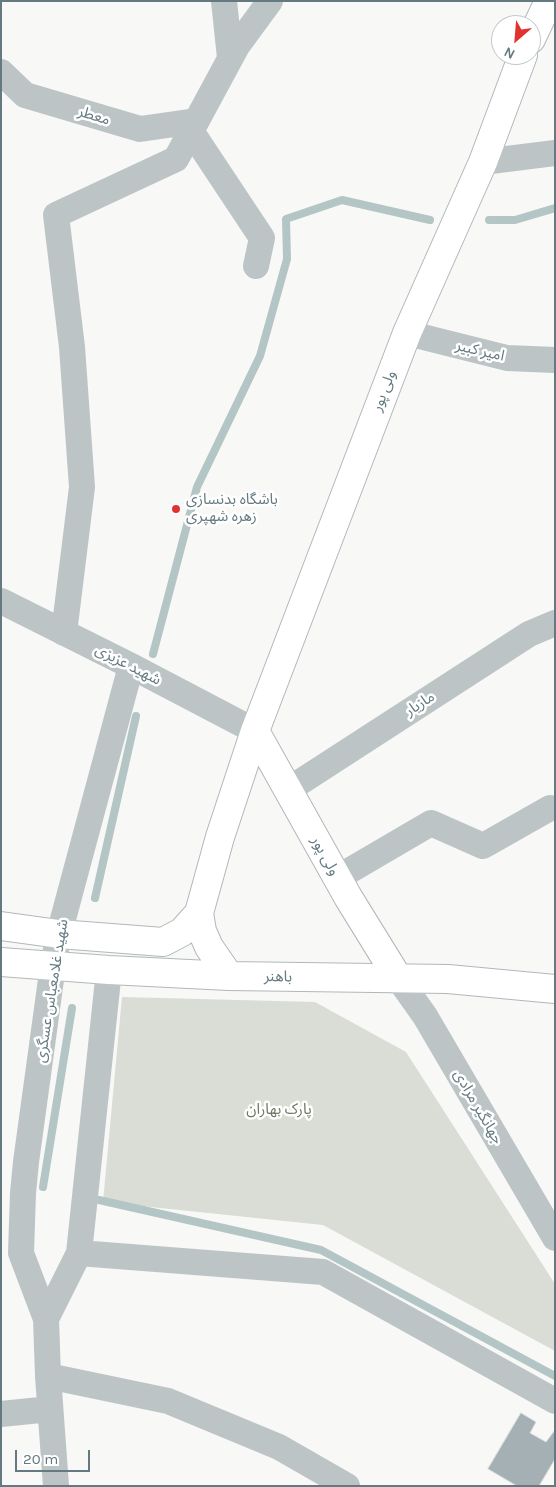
<!DOCTYPE html>
<html>
<head>
<meta charset="utf-8">
<style>
	body { margin:0 }
	#map { position:relative; width:556px; height:1487px; overflow:hidden; background:#f8f8f6; font-family:Karla,sans-serif }
	canvas { display:block }
	.frame { position:absolute; inset:0; border:2px solid #647a80; pointer-events:none }
	.north { position:absolute; left:491px; top:15px; width:50px; height:50px; box-sizing:border-box; background:#fff; border:1px solid #c1cacc; border-radius:50%; rotate:207deg; font-size:14px; font-weight:700; line-height:20px; text-align:center; color:#647a80 }
	.north::after { content:''; display:block; margin:auto; width:18px; height:22px; background:#e1332d; clip-path:polygon(50% 0,100% 100%,50% 72%,0 100%) }
	.scale { position:absolute; left:15px; top:1450px; width:75px; height:22px; box-sizing:border-box; border:2px solid #647a80; border-top:0; padding-left:6px; font-size:15px; line-height:18px; white-space:nowrap; color:#647a80; -webkit-text-stroke:4px #fff; paint-order:stroke }
</style>
</head>
<body>
<div id="map">
<canvas width="556" height="1487"></canvas>
<div class="frame"></div>
<div class="north">N</div>
<div class="scale">20 m</div>
</div>
<script>
const context = document.querySelector('canvas').getContext('2d');
context.lineJoin = 'round';
function fill(path, color) { context.fillStyle = color; context.fill(path, 'evenodd'); }
function strokePath(path, color, width, dash) { context.strokeStyle = color; context.lineWidth = width; context.lineCap = dash ? 'butt' : 'round'; context.setLineDash(dash || []); context.stroke(path); }
function drawText(font, color, halo, rows, align = 'center') {
  context.font = font + ' Karla,"Noto Sans Arabic",sans-serif'; context.lineWidth = 5; context.setLineDash([]); context.textBaseline = 'middle'; context.strokeStyle = halo; context.fillStyle = color; for (const [text, x, y, turn = 0] of rows) {
    context.save(); context.translate(x, y); context.rotate((+turn || 0) * Math.PI / 180); context.textAlign = isNaN(turn) ? turn : align; if (halo) context.strokeText(text, 0, 0); context.fillText(text, 0, 0); context.restore();
  }
}
fill(new Path2D(`
	M122 997 315 1002 406 1052 555 1284V1351L323 1225 103 1202Z`), '#d9ddd5');
strokePath(new Path2D(`
	M489 220H515L555 208
	M153 654 197 487 260 356 287 259 286 219 342 200 430 220
	M95 898 136 716
	M43 1187 72 1008
	M99 1200 321 1250 555 1376`), '#b4c5c6', 8);
const building = new Path2D(`
	M521 1413 536 1422 530 1433 546 1442 555 1430V1459L539 1486H517L488 1469Z`);
fill(building, '#a4b0b3');
strokePath(building, '#dadad8', 1);
const major = new Path2D(`
	M531 39 549 1
	M255 731 348 897 398 978
	M1 926 59 934 163 942 182 932 199 913
	M1 962 109 970 229 976 448 979 555 989
	M229 976 209 947 202 931 199 913 220 837 255 731 407 333 483 162 523 55`);
strokePath(major, '#b1b8ba', 30);
strokePath(new Path2D(`
	M224 1 230 58
	M1 72 25 95 140 129 196 121
	M191 131 262 238 256 266
	M483 162 555 153
	M407 333 507 358 555 360
	M1 601 131 666 255 731
	M64 633 82 487 72 347 56 215 176 159 237 46 270 1
	M288 790 529 634 555 623
	M337 878 431 823 483 846 550 808
	M398 978 425 1016 555 1238
	M79 1253 323 1272 555 1401
	M46 1319 79 1253 109 970
	M48 1376 168 1401 279 1447 347 1486
	M1 1414 50 1409
	M56 1486 48 1376 46 1319 21 1253 23 1193 26 1162 53 965 59 934 131 666`), '#bdc4c6', 26);
strokePath(major, '#fff', 28);
for (const [x, y, r, color] of [
	[176,509,5,"#e1332d"]
]) { const dot = new Path2D(); dot.arc(x, y, r, 0, 2 * Math.PI); context.fillStyle = color; context.fill(dot); strokePath(dot, '#fff', 2); }
drawText('15px', '#647a80', '#fff', [
	["معطر",94,116,17],
	["امیر کبیر",480,351,13],
	["ولی پور",384,391,-69],
	["شهید عزیزی",128,665,27],
	["مازیار",420,704,-33],
	["ولی پور",325,856,61],
	["باهنر",278,977,1],
	["شهید غلامعباس عسگری",52,991,-81],
	["جهانگیر مرادی",478,1107,60]
]);
drawText('15px', '#647a80', '#fff', [
	["باشگاه بدنسازی",186,500],
	["زهره شهپری",186,517]
], 'left');
drawText('15px', '#6b7862', '#fff', [
	["پارک بهاران",279,1110]
]);
</script>
</body>
</html>
